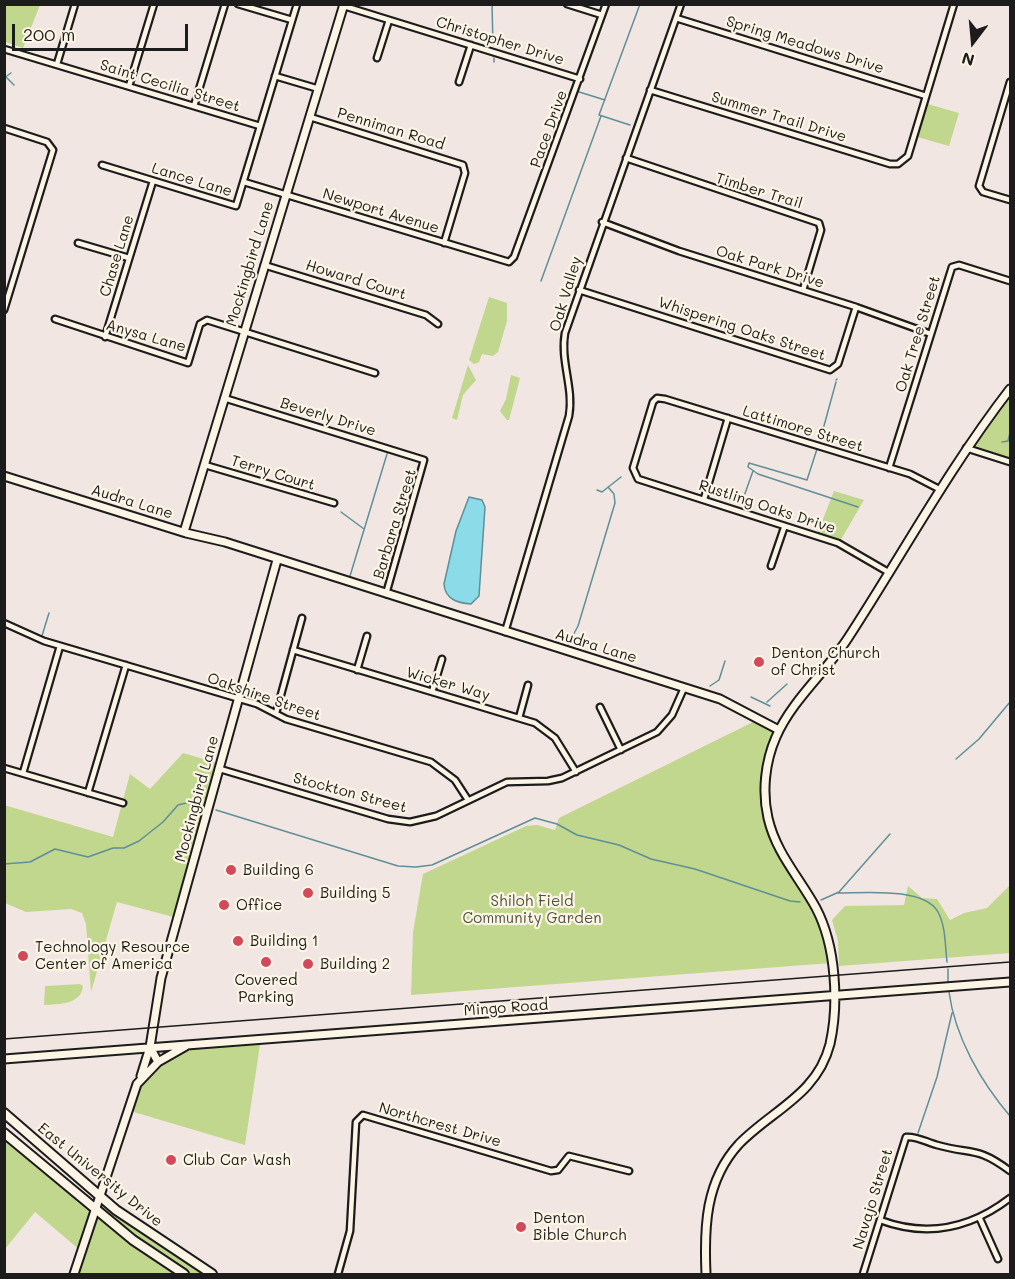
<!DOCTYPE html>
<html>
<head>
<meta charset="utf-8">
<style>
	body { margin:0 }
	#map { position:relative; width:1015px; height:1279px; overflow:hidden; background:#f2e6e2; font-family:Mali,sans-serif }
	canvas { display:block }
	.frame { position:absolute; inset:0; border:6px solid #1c1c1c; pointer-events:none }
	.north { position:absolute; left:943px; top:12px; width:60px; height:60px; -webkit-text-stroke:4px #fcf5e5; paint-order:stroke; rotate:196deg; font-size:16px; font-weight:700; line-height:24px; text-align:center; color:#1c1c1c }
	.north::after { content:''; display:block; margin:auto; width:21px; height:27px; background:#1c1c1c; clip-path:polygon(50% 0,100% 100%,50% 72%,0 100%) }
	.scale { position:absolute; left:12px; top:24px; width:176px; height:27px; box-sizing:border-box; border:3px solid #1c1c1c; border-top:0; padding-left:8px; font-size:18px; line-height:21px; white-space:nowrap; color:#1c1c1c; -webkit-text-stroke:4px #fcf5e5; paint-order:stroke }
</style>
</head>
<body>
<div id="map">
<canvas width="1015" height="1279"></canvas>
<div class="frame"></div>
<div class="north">N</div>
<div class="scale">200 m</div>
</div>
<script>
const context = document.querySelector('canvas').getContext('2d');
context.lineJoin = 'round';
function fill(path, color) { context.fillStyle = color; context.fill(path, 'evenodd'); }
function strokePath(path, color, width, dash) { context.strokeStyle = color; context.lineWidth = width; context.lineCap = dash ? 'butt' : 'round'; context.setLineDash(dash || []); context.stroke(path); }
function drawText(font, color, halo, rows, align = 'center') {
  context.font = font + ' Mali,sans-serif'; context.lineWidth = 4.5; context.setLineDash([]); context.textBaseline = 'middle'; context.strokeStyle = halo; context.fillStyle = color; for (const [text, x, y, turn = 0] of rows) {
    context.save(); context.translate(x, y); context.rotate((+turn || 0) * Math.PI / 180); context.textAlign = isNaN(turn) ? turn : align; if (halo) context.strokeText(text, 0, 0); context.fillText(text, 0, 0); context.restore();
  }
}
fill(new Path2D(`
	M4 5H40L23 48 5 42Z
	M924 103 959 113 949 146 914 136Z
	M489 297 507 303V321L498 352 493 356 482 354 479 362 474 364 469 360Z
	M468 365 476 380 463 395 457 420 452 418Z
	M511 375 520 378 509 420H507L500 411 506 399Z
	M1010 389V462L966 448Z
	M834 491 864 500 839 543 816 537Z
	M757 720 779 730 766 772 771 830 820 917 831 963 411 995 413 932 423 874 526 826 537 825 555 830 559 818Z
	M183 753 221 764 177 918 117 902 91 992 86 924 82 913 71 909 26 912 5 903 4 805 113 837 130 774 150 789Z
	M1010 885V953L839 966 838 941 832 920 845 906 904 905 908 886 922 898 937 899 950 920 964 913 987 908Z
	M80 984 83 986C81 1005 59 1004 44 1005L45 986Z
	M261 1038 245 1145 127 1110 137 1084 179 1049Z
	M5 1133 95 1209 99 1196 203 1269 201 1274H74L81 1251 35 1212 5 1249Z`), '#c1d78d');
const water = new Path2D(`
	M469 497 482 500 485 507 479 596 471 604C457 603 445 599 444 584L456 531Z`);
fill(water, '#8cdbe9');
strokePath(water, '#5f8f97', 1.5);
strokePath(new Path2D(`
	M492 4 493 45
	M494 58V62
	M6 77 14 85
	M4 78 11 73
	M576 91 605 100
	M630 125 599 115 640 4
	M541 281 601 116
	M836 380 837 379
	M1002 442 1008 441 1010 433
	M819 444 836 382
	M817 449 807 480 749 463 748 467 758 474 858 507
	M597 490 602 492 621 477
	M743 499 753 471
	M341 512 364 529
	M350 576 387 454
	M41 639 49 613
	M568 645 578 626 615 503 614 494 608 487
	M710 686 719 680 725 661
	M751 697 770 706
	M767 702 787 684
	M956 759 979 739 1010 702
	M216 810 398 866 416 867 432 865 535 818 557 824 577 835 619 845 651 859 695 869 790 901 800 902
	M4 864 30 862 55 849 88 857 113 848H124L139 841 163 822 178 805 186 803 200 806
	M838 893C865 893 924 887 938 912 946 927 945 946 947 962
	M821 900 839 892 890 834
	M948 969V982
	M949 992C955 1037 981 1082 1010 1116
	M918 1133 937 1077 952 1013`), '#5f8f97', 1.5);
const street = new Path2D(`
	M238 4 292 20
	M567 4 602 15
	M344 6 580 79
	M676 18 926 96
	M4 49 260 126
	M377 58 389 20
	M57 64 75 4
	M275 76 319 89
	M459 82 471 45
	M1010 82 979 186 983 192 1010 200
	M129 86 154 4
	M650 90 890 164H898L908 156 954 4
	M194 106 225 4
	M310 117 463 165 465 173 444 243
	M4 128 47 142 53 150 4 310
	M626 158 819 223 821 230 803 290
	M102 165 236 206 297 4
	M244 182 509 262 514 257 606 4
	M602 222 679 251 856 307 931 334
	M78 243 129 258
	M264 265 426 315 438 324
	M579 290 830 370 838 364 856 307
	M55 319 188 363 200 324 207 320 375 373
	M105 337 153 181
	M224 398 424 460 386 594
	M966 448 1010 462
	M205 465 334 503
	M889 468 952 267 959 265 1010 281
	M704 499 728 418
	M771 566 784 528
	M888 572 838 543 638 479 633 468 653 402 657 398 665 399 910 474 939 489
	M4 623 44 641 257 704 286 719 431 762 455 780 468 800
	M505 632 569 416C574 388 560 361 565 333L681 4
	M293 650 535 723 555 738 576 772
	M357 670 367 636
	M432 692 442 659
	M600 707 621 750
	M276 713 302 618
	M519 718 528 685
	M4 768 123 803
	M220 769 388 819 410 822 436 816 507 782 548 781 562 778 657 732 672 715 684 688
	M23 773 60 646
	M88 793 126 665
	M980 1219 998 1259
	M880 1220C928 1238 971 1228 1010 1198
	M338 1274 350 1231 356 1122 363 1115 551 1171 558 1170 569 1156 629 1171
	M863 1274 906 1137C917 1136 926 1142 937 1145 972 1155 977 1146 1010 1171`);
const secondary = new Path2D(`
	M4 476 186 533 225 542 720 699 779 730
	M184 532 344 4
	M4 1059 1010 982
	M158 1062 150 1047 161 978 277 560
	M141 1076 150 1047
	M74 1274 137 1084 158 1062 186 1046
	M706 1274C704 1228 705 1181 739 1144 772 1110 817 1095 830 1044 839 1003 836 946 816 908 799 877 776 853 768 818 762 792 765 762 776 737 792 700 826 672 848 638 902 555 949 468 1010 389`);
const primary = new Path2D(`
	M4 1113 116 1210 212 1274
	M4 1133 133 1240 184 1274`);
strokePath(street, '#1c1c1c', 9);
strokePath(secondary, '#1c1c1c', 11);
strokePath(primary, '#1c1c1c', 12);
strokePath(street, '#fcf5e5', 4.5);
strokePath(secondary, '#fcf5e5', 7);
strokePath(primary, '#fcf5e5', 8);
strokePath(new Path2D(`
	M4 1039 1010 962`), '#1c1c1c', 1.5);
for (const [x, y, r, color] of [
	[759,662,6,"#d1495b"],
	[231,870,6,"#d1495b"],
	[308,893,6,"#d1495b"],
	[224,905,6,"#d1495b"],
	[238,941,6,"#d1495b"],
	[23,956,6,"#d1495b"],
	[266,962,6,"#d1495b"],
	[308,964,6,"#d1495b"],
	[171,1160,6,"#d1495b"],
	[521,1227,6,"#d1495b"]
]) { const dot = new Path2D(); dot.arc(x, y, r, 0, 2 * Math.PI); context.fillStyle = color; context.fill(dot); strokePath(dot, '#fcf5e5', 2); }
drawText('15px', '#1c1c1c', '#fcf5e5', [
	["Christopher Drive",500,41,17],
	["Spring Meadows Drive",805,45,17],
	["Saint Cecilia Street",170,86,17],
	["Summer Trail Drive",779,117,17],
	["Penniman Road",391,129,17],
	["Pace Drive",549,129,-70],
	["Lance Lane",192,180,17],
	["Timber Trail",759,191,17],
	["Newport Avenue",381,211,17],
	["Chase Lane",117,256,-73],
	["Mockingbird Lane",250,264,-73],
	["Oak Park Drive",770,267,17],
	["Howard Court",356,280,17],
	["Oak Valley",566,294,-73],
	["Whispering Oaks Street",742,329,18],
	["Oak Tree Street",918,334,-73],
	["Anysa Lane",146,336,16],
	["Beverly Drive",328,417,17],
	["Lattimore Street",803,429,17],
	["Terry Court",273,473,17],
	["Audra Lane",132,502,17],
	["Rustling Oaks Drive",767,507,18],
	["Barbara Street",395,524,-73],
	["Audra Lane",596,646,17],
	["Wicker Way",448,684,16],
	["Oakshire Street",264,697,19],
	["Stockton Street",350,793,15],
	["Mockingbird Lane",197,799,-75],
	["Mingo Road",506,1008,-4],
	["Northcrest Drive",440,1125,16],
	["East University Drive",100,1175,39],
	["Navajo Street",873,1199,-73]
]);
drawText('15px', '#1c1c1c', '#fcf5e5', [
	["Denton Church",771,653],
	["of Christ",771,670],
	["Building 6",243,870],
	["Building 5",320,893],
	["Office",236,905],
	["Building 1",250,941],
	["Technology Resource",35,947],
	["Center of America",35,964],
	["Building 2",320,964],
	["Covered",266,980,"center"],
	["Parking",266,997,"center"],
	["Club Car Wash",183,1160],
	["Denton",533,1218],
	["Bible Church",533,1235]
], 'left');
drawText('15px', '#4e543e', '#fcf5e5', [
	["Shiloh Field",532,901],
	["Community Garden",532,918]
]);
</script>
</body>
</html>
